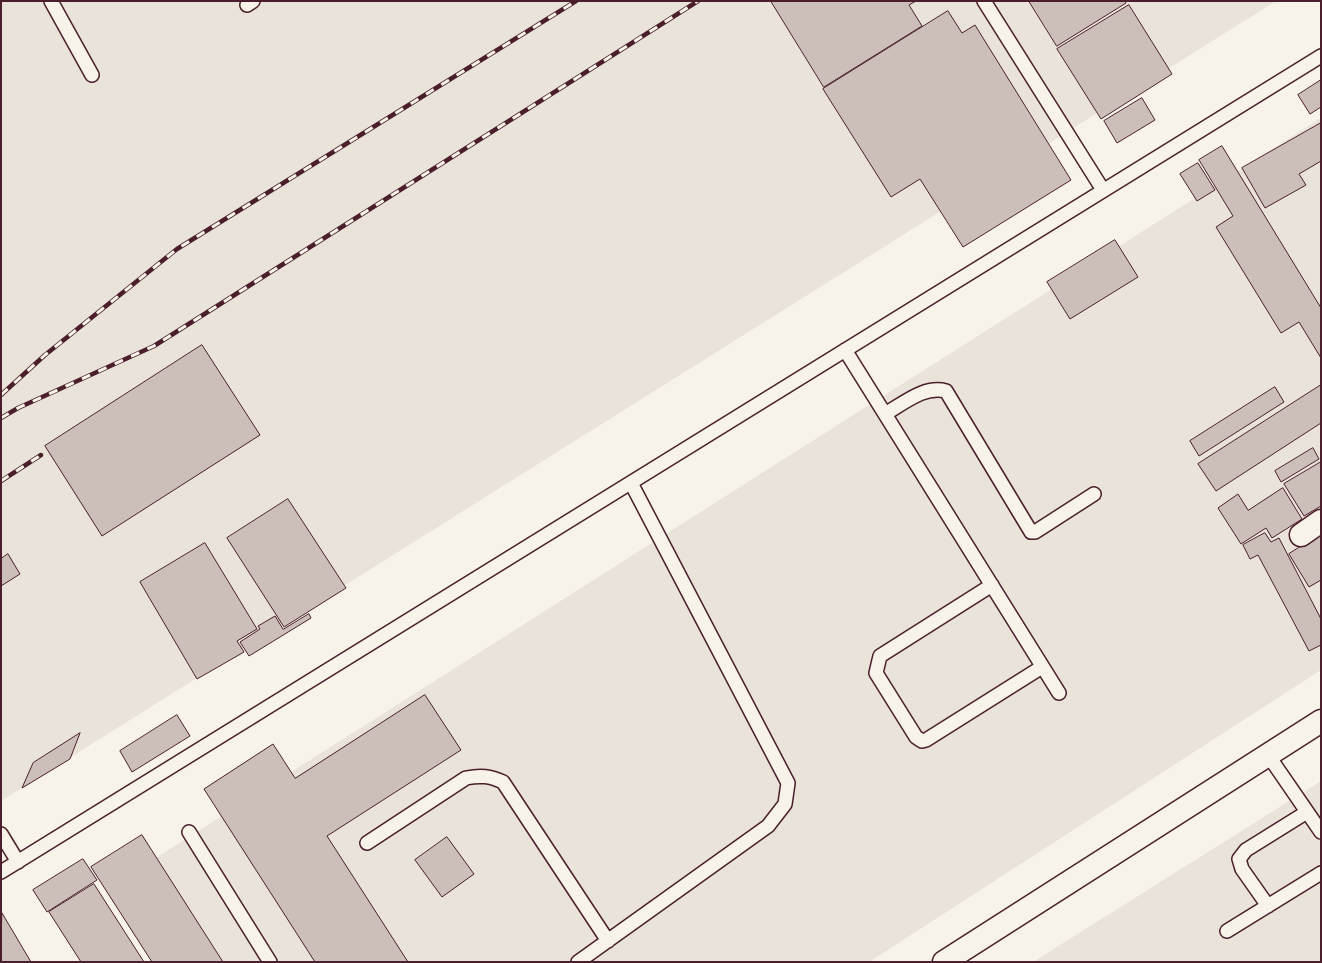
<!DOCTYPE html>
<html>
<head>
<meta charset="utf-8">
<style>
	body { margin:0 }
	#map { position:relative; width:1322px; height:963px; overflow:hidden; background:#f7f3e8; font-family:Pangolin,sans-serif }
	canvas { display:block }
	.frame { position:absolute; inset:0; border:2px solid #4a1f2b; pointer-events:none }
</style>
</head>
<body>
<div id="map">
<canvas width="1322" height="963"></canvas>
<div class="frame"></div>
</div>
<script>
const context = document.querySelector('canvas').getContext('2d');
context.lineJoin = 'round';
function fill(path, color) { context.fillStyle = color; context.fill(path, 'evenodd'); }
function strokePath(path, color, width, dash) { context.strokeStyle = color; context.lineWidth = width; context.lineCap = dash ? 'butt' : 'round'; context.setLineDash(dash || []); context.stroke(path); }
fill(new Path2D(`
	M1 1H1276L1 801Z
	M1321 118V670L869 962H171L118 882Z
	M1321 781V962H1033Z`), '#eae3da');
const building = new Path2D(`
	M771 1H916L909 5 922 26 824 87Z
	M1029 1H1125L1126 3 1057 46Z
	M1129 5 1172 74 1101 119 1057 49Z
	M948 11 962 33 975 25 1071 180 963 247 920 179 891 197 823 89Z
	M1321 80V107L1310 114 1298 95Z
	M1142 98 1155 120 1117 143 1104 121Z
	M1321 123V161L1299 174 1306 185 1265 208 1242 168Z
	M1222 146 1321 308V358L1299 322 1281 333 1216 227 1233 216 1199 160Z
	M1198 163 1215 190 1197 201 1180 174Z
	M1115 240 1138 277 1070 319 1047 282Z
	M202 345 260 435 102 536 45 446Z
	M1321 385V423L1216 491 1198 464Z
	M1275 387 1284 402 1199 456 1190 441Z
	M1313 448 1319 459 1281 482 1275 471Z
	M1321 462V506L1304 516 1284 484Z
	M1283 488 1302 519 1272 538 1266 528 1241 544 1218 508 1238 494 1248 510Z
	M288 499 346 588 284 627 227 538Z
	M1265 533 1271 542 1279 538 1321 619V645L1309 651 1258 555 1250 559 1243 545Z
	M1321 534V580L1309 587 1289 554Z
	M205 543 257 629 237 641 244 652 197 679 140 582Z
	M8 554 20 574 1 586V559Z
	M309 614 311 618 249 656 240 642 260 629 258 626 275 616 283 629Z
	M425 695 461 750 327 836 408 962H315L204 789 273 744 295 778Z
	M177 715 190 736 132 772 120 751Z
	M80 733 70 759 22 788 33 763Z
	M142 835 223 962H152L91 867Z
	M447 837 474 874 442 897 415 860Z
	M83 859 97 880 47 912 33 890Z
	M94 884 144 962H81L49 912Z
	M2 913 31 962H1Z`);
fill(building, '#ccbfb9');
strokePath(building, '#4a1f2b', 1);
const service = new Path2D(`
	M51 1 92 75
	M984 1 1103 190
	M247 5 253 1
	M845 350 1059 693
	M885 414C903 404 924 385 946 391L1031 532H1035L1094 494
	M992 585 880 656 876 673 916 737 922 741 926 740 1042 667
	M1268 755 1321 832
	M189 832 270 962
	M1 834 18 862
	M367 843 466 778C481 775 490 776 503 782L608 941
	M1 872 1321 56
	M1268 906 1242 869 1239 859 1246 850 1307 812
	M1227 931 1321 873
	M578 962 768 826 785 804 788 783 631 483`);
const minor = new Path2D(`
	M1301 535 1321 521`);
const tertiary = new Path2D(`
	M944 962 1321 721`);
strokePath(service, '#4a1f2b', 16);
strokePath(minor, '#4a1f2b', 25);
strokePath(tertiary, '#4a1f2b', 25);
strokePath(service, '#f7f3e8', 13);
strokePath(minor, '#f7f3e8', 22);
strokePath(tertiary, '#f7f3e8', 22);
const rail = new Path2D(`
	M1 395 45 355 177 249 576 1
	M1 418 18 408 154 346 698 1
	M1 481 41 455`);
strokePath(rail, '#4a1f2b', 4.5);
strokePath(rail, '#f7f3e8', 3, [9]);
</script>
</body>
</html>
